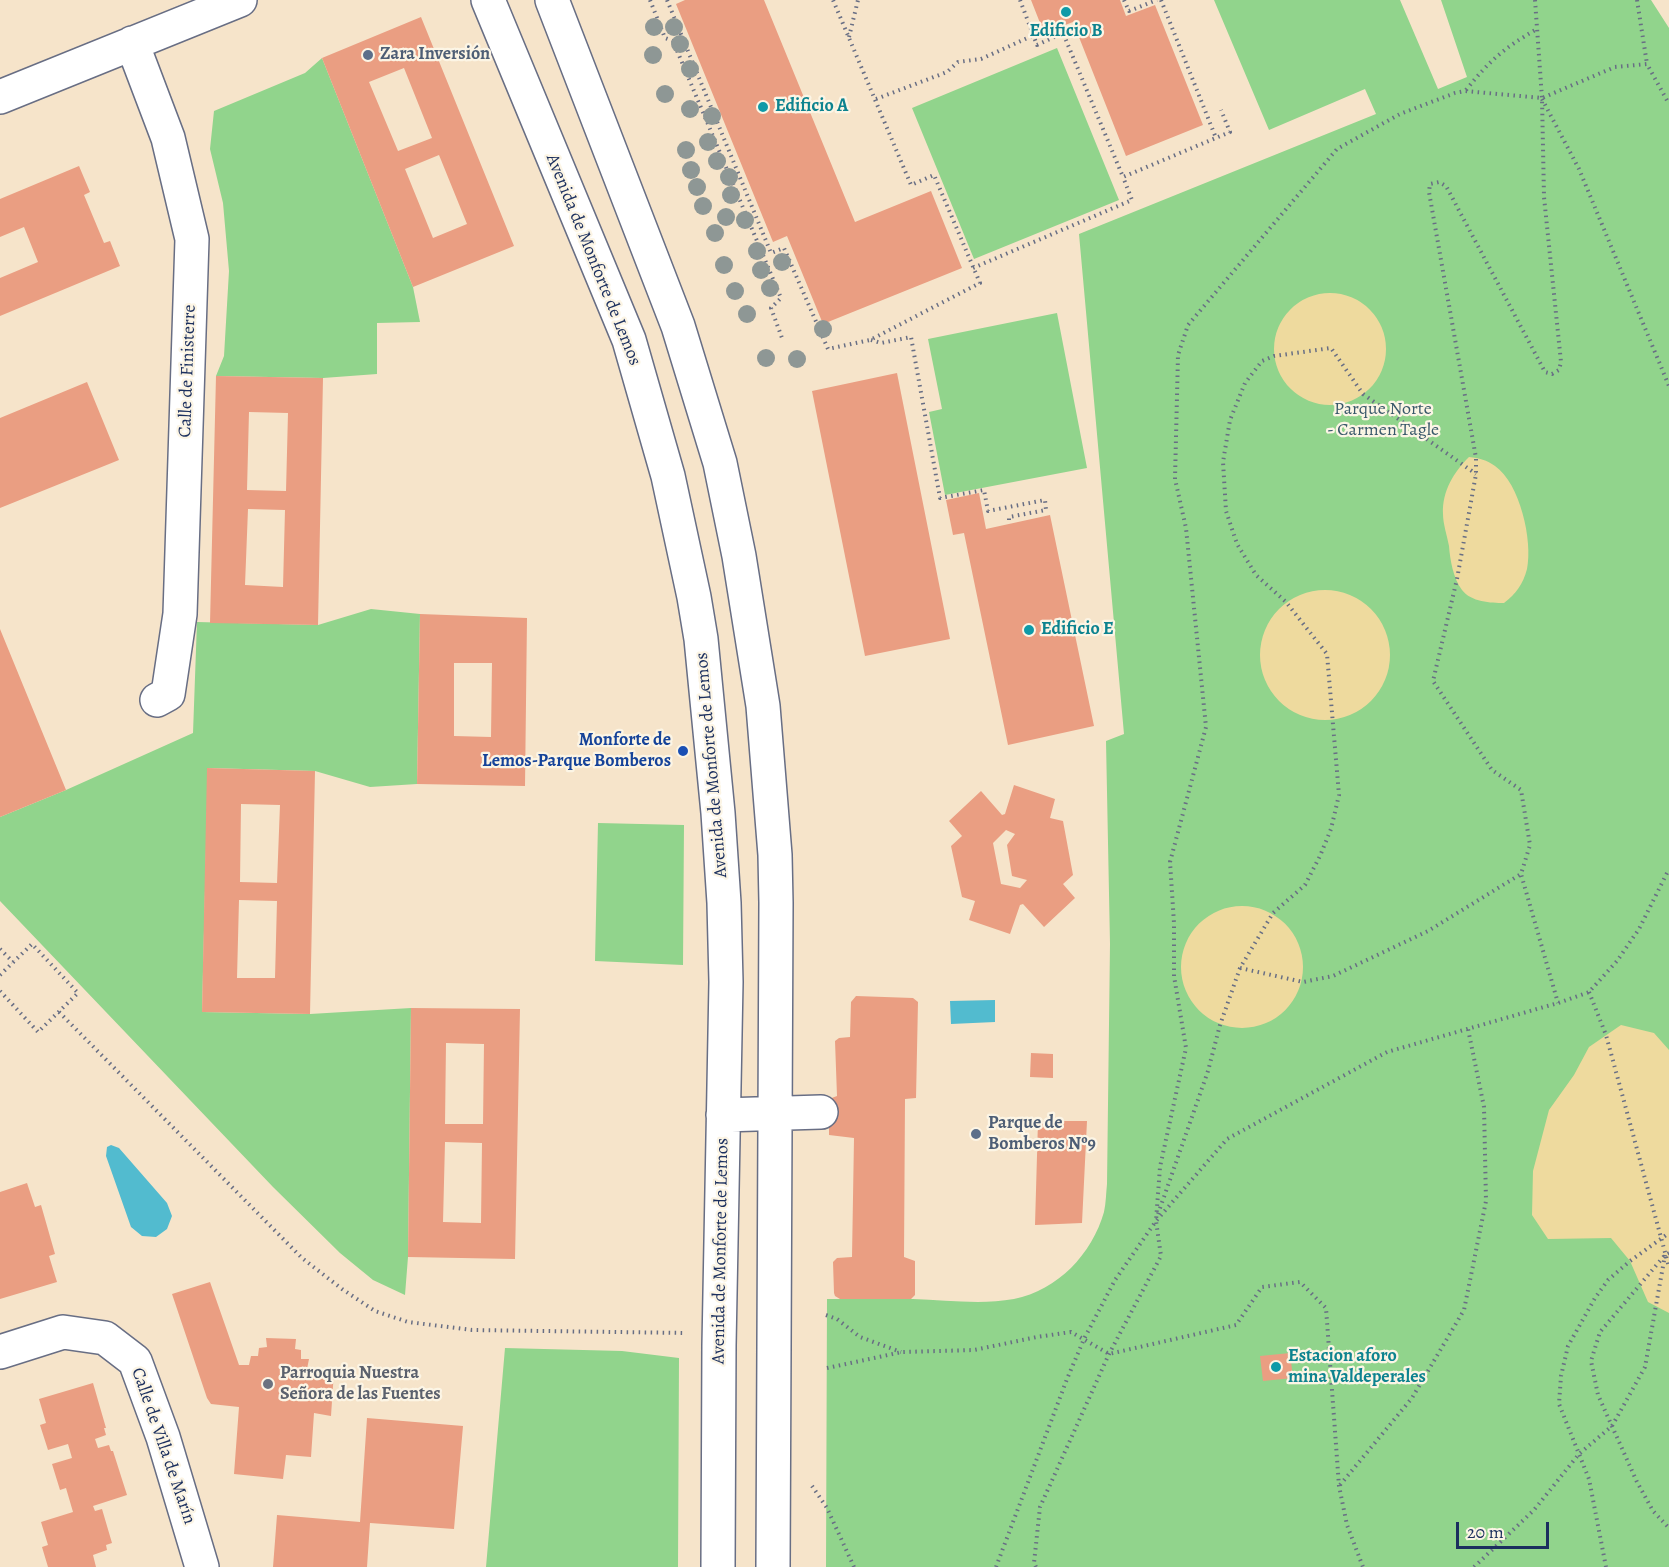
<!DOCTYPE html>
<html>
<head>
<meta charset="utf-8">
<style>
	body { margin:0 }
	#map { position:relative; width:1669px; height:1567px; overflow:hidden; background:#f6e4ca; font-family:Alegreya,serif }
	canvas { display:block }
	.scale { position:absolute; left:1456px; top:1522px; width:93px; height:27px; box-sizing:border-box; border:3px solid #1b2f5e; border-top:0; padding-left:8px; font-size:18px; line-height:21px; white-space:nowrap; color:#1b2f5e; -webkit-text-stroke:4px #fcf5e5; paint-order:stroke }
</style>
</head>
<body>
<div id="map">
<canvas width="1669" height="1567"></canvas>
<div class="scale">20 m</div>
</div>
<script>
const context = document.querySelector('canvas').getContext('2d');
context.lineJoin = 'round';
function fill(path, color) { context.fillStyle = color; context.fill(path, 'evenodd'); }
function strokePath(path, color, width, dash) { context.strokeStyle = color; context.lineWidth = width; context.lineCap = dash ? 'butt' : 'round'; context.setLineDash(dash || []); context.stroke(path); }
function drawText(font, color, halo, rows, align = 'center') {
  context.font = font + ' Alegreya,serif'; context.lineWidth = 4.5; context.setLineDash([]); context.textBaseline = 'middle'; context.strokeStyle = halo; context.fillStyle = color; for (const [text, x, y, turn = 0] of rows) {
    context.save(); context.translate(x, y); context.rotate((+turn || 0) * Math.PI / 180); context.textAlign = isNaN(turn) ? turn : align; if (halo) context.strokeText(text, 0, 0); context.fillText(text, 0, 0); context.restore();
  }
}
fill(new Path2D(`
	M1214 0H1400L1438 89 1467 77 1441 0H1651L1669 28V1567H826L827 1299C855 1299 884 1298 913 1299 946 1300 981 1305 1014 1299 1058 1290 1092 1254 1104 1212 1106 1203 1106 1193 1107 1184L1110 944 1106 741 1124 734 1079 234 1376 114 1365 89 1269 130Z
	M1057 48 1119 200 974 259 912 108Z
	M322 58 413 287 420 322 377 323V374L323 378 216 376 224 356 229 271 223 203 210 149 214 111 305 73Z
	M1057 313 1087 468 945 495 929 412 942 409 928 339Z
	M371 609 420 614 417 784 370 787 315 771 208 768 202 1012 310 1014 411 1008 408 1257 405 1295 373 1280 340 1253 273 1187 0 901V817L66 790 193 733 197 622 318 625Z
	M598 823 684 825 683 965 595 961Z
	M505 1348 622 1351 679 1358 678 1567H486Z`), '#91d48c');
fill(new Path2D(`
	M1274 349a56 56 0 1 1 112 0a56 56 0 1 1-112 0Z
	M1469 457C1479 458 1487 460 1495 466 1520 483 1533 541 1527 569 1523 584 1516 594 1504 603 1491 603 1471 602 1462 590 1453 578 1450 559 1449 546 1447 535 1443 524 1443 514 1442 491 1454 472 1469 457Z
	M1260 655a65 65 0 1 1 130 0a65 65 0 1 1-130 0Z
	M1181 967a61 61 0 1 1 122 0a61 61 0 1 1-122 0Z
	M1621 1025 1654 1033 1669 1050V1313L1648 1302 1630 1261 1611 1238 1548 1239 1532 1215 1533 1171 1549 1110 1574 1075 1589 1047Z`), '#eeda9e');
fill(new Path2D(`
	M995 1000V1022L951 1024 950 1001Z
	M111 1145 119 1148 167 1203 172 1216 167 1229 156 1237 142 1236 131 1227 106 1156 107 1147Z`), '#52bbcf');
fill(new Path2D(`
	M685 0H764L855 222 931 191 962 268 823 324 787 236 773 242 676 4Z
	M1031 0H1120L1126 16 1155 5 1203 125 1126 156 1073 22 1044 33Z
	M421 17 514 246 413 287 322 58ZM404 68 432 138 398 151 369 82ZM439 155 467 224 433 238 405 169Z
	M79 166 90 192 84 195 104 243 110 241 120 266 0 316V278L38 262 24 227 0 237V199Z
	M897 373 950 639 865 656 812 391Z
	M216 376 323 378 318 625 210 623ZM249 412 288 413 286 491 247 490ZM248 509 285 510 283 587 245 585Z
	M87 382 119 460 0 508V418Z
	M979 493 986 529 1050 515 1094 726 1008 745 964 533 953 535 946 500Z
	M420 614 527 618 525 786 417 784ZM454 663H492L491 737 454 736Z
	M0 629 66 790 0 817Z
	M207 768 315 771 310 1014 202 1012ZM241 804 280 805 277 883 240 882ZM239 900 277 901 275 978H237Z
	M1014 785 1055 799 1050 818 1063 821 1073 875 1063 884 1075 898 1044 927 1023 904 1020 905 1010 934 969 920 975 901 962 897 951 846 962 836 949 821 981 791 1002 815 1005 814ZM1006 830 1015 834 1007 845 1012 876 1027 880 1020 888 1001 884 993 843Z
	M856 996 913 998 918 1002 916 1098 905 1099 904 1257 915 1261V1295L911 1299H840L835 1296 834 1293 833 1262 837 1258 852 1257 854 1138 829 1135V1099L837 1096 835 1041 839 1038 850 1037 851 1002Z
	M411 1008 520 1009 515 1259 408 1257ZM446 1043 484 1044 483 1124H445ZM445 1142 482 1143 481 1223 443 1222Z
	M1031 1053 1053 1054V1078L1030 1077Z
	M1038 1121H1087L1082 1223 1035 1225Z
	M27 1183 35 1207 41 1205 55 1254 49 1256 57 1282 0 1299V1192Z
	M210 1282 239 1365H249L251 1356H258L259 1348 267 1347 266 1338 296 1339 295 1349 301 1350V1359H309L307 1369 334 1371 331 1416 314 1413 311 1457 286 1455 283 1479 234 1474 239 1407 211 1404 207 1398 172 1294Z
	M1290 1353 1293 1378 1263 1381 1260 1356Z
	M93 1383 106 1428H104L106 1435 95 1439 98 1448 109 1445 111 1451H113L127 1495 93 1506 95 1511 102 1509 112 1543 106 1545 107 1550 93 1555 96 1567H48L42 1547 48 1545 41 1522 73 1512 66 1488 60 1490 52 1464 72 1458 68 1444 48 1450 40 1425 46 1423 39 1399Z
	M367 1418 463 1426 454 1529 370 1523 367 1567H273L277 1515 360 1522Z`), '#ea9e82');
const minor = new Path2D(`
	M488 0 629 340 668 476 694 597 701 639 718 813 724 903 726 982 719 1345 718 1567
	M552 0 678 326 720 463 739 556 763 706 775 855 776 903 773 1567
	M132 43 168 138 192 239 180 614 168 694 157 700
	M0 97 240 0
	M723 1115 821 1112
	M0 1352 63 1332 105 1338 135 1361 163 1437 202 1567`);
strokePath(minor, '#686e84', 36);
strokePath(new Path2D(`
	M650 0 665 38 673 41 781 298 771 308 782 338
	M667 0 771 253 784 248 828 349 870 340 980 283 934 175 911 185 833 0
	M1020 0 1037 45 1063 33 1123 177 1230 132 1221 110
	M1124 0 1129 11 1157 0
	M1161 0 1216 138
	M1535 0 1542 98 1544 197 1561 362 1559 370 1552 374 1545 372 1446 186 1439 182 1430 184 1429 192 1476 458V474L1457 579 1433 681 1492 770 1521 790 1530 845 1521 874 1558 1003
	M1637 0 1647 64
	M849 37 858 0
	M1466 90C1490 60 1504 48 1537 29
	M876 99 947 72 958 62 981 59 1034 35
	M1542 99 1579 169 1669 386
	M973 268 1132 200 1123 177
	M871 340 881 343 911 337 940 498 984 490 988 511 1045 500 1046 510 1009 517V524
	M0 949 13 962
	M1240 968 1303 982 1333 976 1428 931 1521 874
	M0 975 32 944 78 993 38 1032 0 991
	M1589 992 1606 1035 1669 1267
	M59 1012 302 1258 342 1289 375 1311 408 1322 472 1330 686 1333
	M1158 1214 1208 1071 1220 1025 1240 968 1273 913 1305 885 1320 856 1331 829 1339 795 1327 654 1286 602 1256 575 1237 544 1226 511 1223 462 1230 420 1245 383 1262 361 1274 356 1331 348 1363 394 1476 474
	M1669 1253 1665 1255 1600 1332 1591 1361 1598 1395 1637 1482 1653 1511 1669 1528
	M826 1315 837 1319 860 1337 901 1352
	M827 1368 902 1352 974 1350 1037 1337 1071 1332 1109 1354 1236 1325 1262 1287 1300 1282 1326 1308 1339 1486 1347 1525 1363 1567
	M1340 1485 1412 1398 1464 1310 1486 1201 1484 1107 1468 1029
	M812 1486 827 1508 854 1567
	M996 1567 1067 1379 1084 1339 1115 1280 1156 1221 1227 1139 1387 1052 1558 1003 1589 992 1617 961 1639 929 1669 869
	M1036 1567 1034 1563 1040 1507 1109 1354 1161 1256 1156 1221 1160 1167 1186 1048 1174 976V923L1170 862 1206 727 1186 528 1175 479 1178 355 1188 325 1337 149 1400 114 1455 93 1465 91 1542 98 1615 67 1647 64 1669 104
	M1474 1567 1534 1510 1579 1454 1612 1426 1645 1367 1665 1255
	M1606 1567 1589 1479 1559 1404 1561 1376 1568 1346 1595 1298 1608 1280 1630 1261 1669 1233`), '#686e84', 4, [1.5, 4.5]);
strokePath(minor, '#fff', 33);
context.fillStyle = '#8e9795';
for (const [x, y] of [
	[654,27],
	[674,27],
	[680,44],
	[653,55],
	[690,69],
	[665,94],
	[690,109],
	[712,116],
	[708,142],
	[686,150],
	[717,161],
	[691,170],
	[729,177],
	[697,187],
	[731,195],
	[703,206],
	[726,217],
	[745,220],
	[715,233],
	[757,251],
	[782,262],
	[724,265],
	[761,270],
	[770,288],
	[735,291],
	[747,314],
	[823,329],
	[766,358],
	[797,359]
]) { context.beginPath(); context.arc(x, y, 9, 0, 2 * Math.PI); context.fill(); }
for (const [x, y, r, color] of [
	[1066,12,6,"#0f9aa8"],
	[368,55,6,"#5c6f8a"],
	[763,107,6,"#0f9aa8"],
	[1029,630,6,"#0f9aa8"],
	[683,751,6,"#1a4fb4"],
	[976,1134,6,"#5c6f8a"],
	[1276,1367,6,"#0f9aa8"],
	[268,1384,6,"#6b7280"]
]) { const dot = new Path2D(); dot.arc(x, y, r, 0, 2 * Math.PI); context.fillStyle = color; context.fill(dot); strokePath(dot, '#fcf5e5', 2); }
drawText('bold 18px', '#0d838f', '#fcf5e5', [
	["Edificio B",1066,32,"center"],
	["Edificio A",775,107],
	["Edificio E",1041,630],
	["Estacion aforo",1288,1357],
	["mina Valdeperales",1288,1378]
], 'left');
drawText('bold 18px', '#4e5e75', '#fcf5e5', [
	["Zara Inversión",380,55],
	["Parque de",988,1124],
	["Bomberos Nº9",988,1145]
], 'left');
drawText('18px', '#1b2f5e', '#fcf5e5', [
	["Avenida de Monforte de Lemos",593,260,68],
	["Calle de Finisterre",188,371,-88],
	["Avenida de Monforte de Lemos",712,765,-95],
	["Avenida de Monforte de Lemos",721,1251,-89],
	["Calle de Villa de Marín",163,1446,71]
]);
drawText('18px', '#38586a', '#fcf5e5', [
	["Parque Norte",1383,410],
	["- Carmen Tagle",1383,431]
]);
drawText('bold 18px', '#164399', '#fcf5e5', [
	["Monforte de",671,741],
	["Lemos-Parque Bomberos",671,762]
], 'right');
drawText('bold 18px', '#5b616d', '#fcf5e5', [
	["Parroquia Nuestra",280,1374],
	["Señora de las Fuentes",280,1395]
], 'left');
</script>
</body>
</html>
